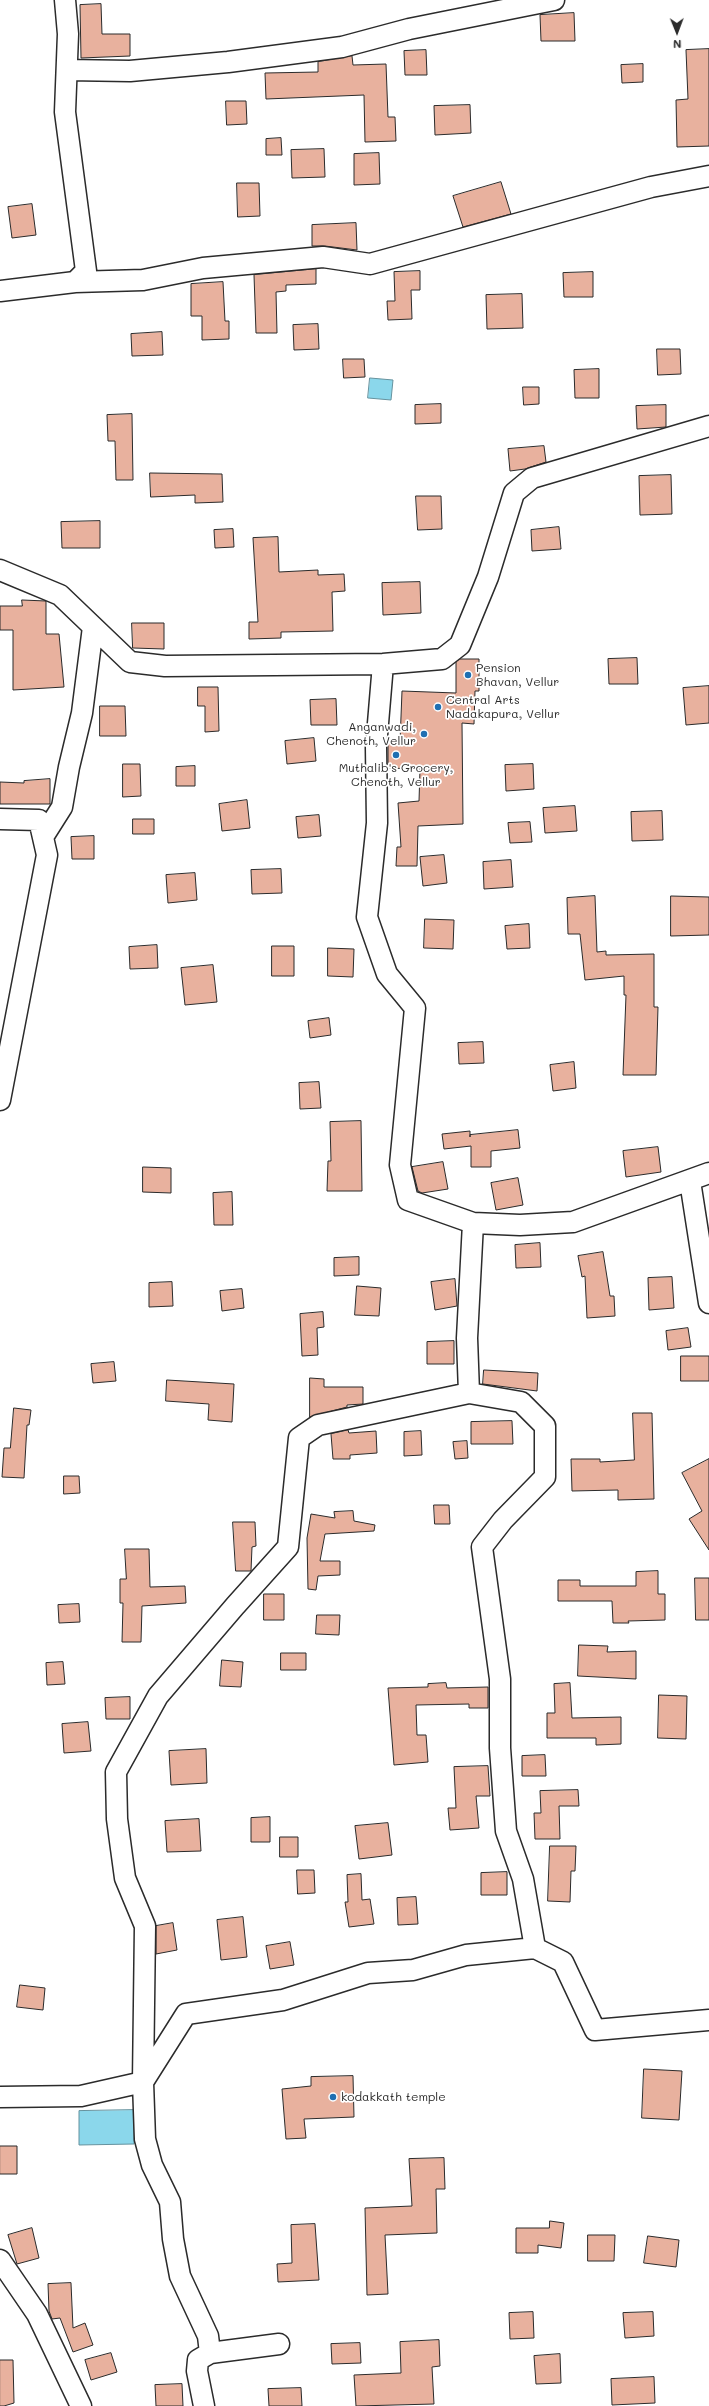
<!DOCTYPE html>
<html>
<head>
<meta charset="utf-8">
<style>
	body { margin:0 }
	#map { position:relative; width:709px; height:2406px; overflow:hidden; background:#fff; font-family:Mali,sans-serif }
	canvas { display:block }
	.north { position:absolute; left:657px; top:12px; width:40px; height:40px; -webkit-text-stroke:3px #fff; paint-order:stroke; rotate:179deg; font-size:11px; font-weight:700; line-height:16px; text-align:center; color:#2b2b2b }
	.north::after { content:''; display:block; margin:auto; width:14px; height:18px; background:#2b2b2b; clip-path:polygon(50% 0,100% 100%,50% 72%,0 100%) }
</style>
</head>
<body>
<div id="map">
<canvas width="709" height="2406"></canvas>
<div class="north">N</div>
</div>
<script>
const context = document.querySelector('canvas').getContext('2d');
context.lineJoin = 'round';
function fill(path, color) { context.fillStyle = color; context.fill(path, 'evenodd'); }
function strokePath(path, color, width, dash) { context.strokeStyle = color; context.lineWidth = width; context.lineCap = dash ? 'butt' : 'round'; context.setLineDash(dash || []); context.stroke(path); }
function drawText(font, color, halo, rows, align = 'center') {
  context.font = font + ' Mali,sans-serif'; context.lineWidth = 3.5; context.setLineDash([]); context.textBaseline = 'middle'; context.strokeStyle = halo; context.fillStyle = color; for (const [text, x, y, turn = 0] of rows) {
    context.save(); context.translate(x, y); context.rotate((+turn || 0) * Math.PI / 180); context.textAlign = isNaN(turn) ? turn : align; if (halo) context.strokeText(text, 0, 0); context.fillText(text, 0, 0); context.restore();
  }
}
const water = new Path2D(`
	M370 378 393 380 391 400 368 398Z
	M134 2110V2144L79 2145V2111Z`);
fill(water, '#8bd7eb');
strokePath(water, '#65929e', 1);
const building = new Path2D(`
	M101 4 102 34H130V56L81 58 80 5Z
	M574 13 575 41H541L540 15Z
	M709 49V146L677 147 676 100 688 99 686 50Z
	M426 50 427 75H405L404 51Z
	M352 56 353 65 386 64 388 117H395L396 141 365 142 364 95 266 99 265 73 318 72V62Z
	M643 64V82L622 83 621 65Z
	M226 101H246L247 124 227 125Z
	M470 105 471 133 435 135 434 106Z
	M281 138 282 155H266V139Z
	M324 149 325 177 292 178 291 150Z
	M379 153 380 184 354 185V154Z
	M501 182 511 214 463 227 453 196Z
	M237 183H259L260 216 238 217Z
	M32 204 36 235 12 238 8 207Z
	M356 223 357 250 325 246H312V225Z
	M316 269V284L286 285V291L276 292 277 333H256L254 275Z
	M420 271V290H411L412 319 388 320 387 301H395L394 272Z
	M593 272V297H564L563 273Z
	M223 282 225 321H229V339L202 340V316H191V284Z
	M522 294 523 328 487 329 486 295Z
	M318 324 319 349 294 350 293 325Z
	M162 332 163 355 132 356 131 334Z
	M657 349H680L681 374 658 375Z
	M343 359H364L365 377 344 378Z
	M599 369V398H575L574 370Z
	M523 387H539V404L524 405Z
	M441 404V423L415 424V405Z
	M666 405V427L637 429 636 406Z
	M132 414 133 480H116L115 441H108L107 415Z
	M544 446 546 462 525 469 510 471 508 449Z
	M150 473 222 474 223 502 195 503V495L151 497Z
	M671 475 672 514 640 515 639 476Z
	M416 496H441L442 529 418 530Z
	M100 521V548H62L61 522Z
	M559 527 561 549 532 551 531 530Z
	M233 529 234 547 215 548 214 530Z
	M278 537 279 572 318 570V575L344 574 345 591 332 592 333 631 281 632V638L249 639V622H258L253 538Z
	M420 582 421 613 383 615 382 583Z
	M22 600 46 601V634H59L64 687 13 690V630H0V606H22Z
	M132 623H164V649L133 648Z
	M637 658 638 684H609L608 659Z
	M460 659H479V691H475L474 724 462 723 463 824 418 826 417 866H396L397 847H401L398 803 419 801 420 769 388 768V742H400L402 691 456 693V662Z
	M709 686V723L686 725 683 688Z
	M198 687H218L219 731 205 732V706H198Z
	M336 699 337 725H311L310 700Z
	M100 706H125L126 736H100Z
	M314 738 316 761 287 764 285 741Z
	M123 764H140L141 796 123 797Z
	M533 764 534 789 506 791 505 765Z
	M195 766V786H176V767Z
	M50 779V804H0V782L24 783V781Z
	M247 800 250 828 222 831 219 804Z
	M575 806 577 831 545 833 543 808Z
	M662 811 663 840 632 841 631 812Z
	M319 815 321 836 298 838 296 817Z
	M133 819H154V834H133Z
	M530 822 532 842 510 843 508 823Z
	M94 836V859H72L71 837Z
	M444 855 447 883 423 886 420 857Z
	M511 860 513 887 484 889 483 862Z
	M281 869 282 893 252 894 251 870Z
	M195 873 197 900 168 903 166 875Z
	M595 896 597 952 606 951V955L654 954V1007H658L656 1075H623L626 995H624V976L585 980 580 934H568L567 898Z
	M671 896 709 897V935L671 936Z
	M425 919 454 920 453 949 424 948Z
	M529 924 530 948 507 949 505 926Z
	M157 945 158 968 130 969 129 947Z
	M272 946H294V976H272Z
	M328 948 354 949 353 977 328 976Z
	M213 965 217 1002 185 1005 181 968Z
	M329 1018 331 1035 310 1038 308 1021Z
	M483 1042 484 1063 459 1064 458 1043Z
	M574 1062 576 1088 553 1091 550 1065Z
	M319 1082 321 1108 300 1109 299 1083Z
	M361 1121 362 1191H327L328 1161H331L330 1122Z
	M518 1130 520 1148 491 1151V1167H471V1146L444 1149 442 1134 470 1131V1137V1135Z
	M658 1147 661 1172 626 1177 623 1151Z
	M443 1162 448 1189 422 1193 418 1191 412 1167Z
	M143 1167 171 1168V1193L143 1192Z
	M518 1178 523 1205 496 1210 491 1183Z
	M232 1192 233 1225H214L213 1193Z
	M540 1243 541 1267 516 1268 515 1245Z
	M603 1252 610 1296H614L615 1316 587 1318 585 1276 582 1277 578 1256Z
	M359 1257V1275L334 1276V1258Z
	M672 1277 674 1308 649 1310 648 1278Z
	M455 1279 457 1306 435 1310 431 1282Z
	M172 1282 173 1306 149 1307V1283Z
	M357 1286 381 1288 379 1316 355 1315Z
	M242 1289 244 1308 222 1311 220 1291Z
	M323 1312 324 1327 317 1328 318 1355 302 1356 300 1314Z
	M688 1328 691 1347 668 1350 666 1331Z
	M454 1341V1364H427V1342Z
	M681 1356H709V1381H681Z
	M114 1362 116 1381 93 1383 91 1364Z
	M484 1370 538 1373 537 1391 483 1384Z
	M310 1378 324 1379V1387H363V1404L347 1405V1407L310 1417Z
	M167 1380 234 1384 232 1422 208 1420 209 1404 166 1401Z
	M14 1408 31 1410 29 1425H27L24 1478 2 1477 4 1448H10Z
	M633 1413H652L654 1499 618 1500V1490L572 1491 571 1459H600V1462L634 1460Z
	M512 1421 513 1444H471V1422Z
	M348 1430 349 1433 376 1431 377 1453 350 1455V1459H333L331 1434Z
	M421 1431 422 1455 404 1456V1432Z
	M467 1441 468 1458 455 1459 453 1442Z
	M709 1459V1550L689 1519 702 1511 682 1473Z
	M64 1476H79L80 1493 64 1494Z
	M434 1505H449L450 1524H435Z
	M353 1511 354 1521 375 1525 374 1531 325 1534 320 1561H340V1575L318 1576 316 1590 308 1589 307 1538 311 1514 335 1518 334 1512Z
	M233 1522H255L256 1546 252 1547 251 1571H236Z
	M125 1549H149L150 1587 185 1586 186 1603 142 1606 141 1642H122L123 1603H120V1579H126Z
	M658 1571V1594H665V1620L628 1621 629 1623H613L612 1601H558V1580H580V1586H636V1572Z
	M695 1578H709V1620H696Z
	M264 1594H284V1620H264Z
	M79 1604 80 1622 59 1623 58 1605Z
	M317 1615H340L339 1635 316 1634Z
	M579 1645 608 1646 607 1652 636 1651V1679L578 1676Z
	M281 1653H306V1670H281Z
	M222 1660 243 1662 241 1687 220 1686Z
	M63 1662 65 1684 47 1685 46 1663Z
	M446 1683 447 1688 488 1687V1708H469V1704L416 1705 417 1735H426L428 1762 394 1765 388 1688 428 1687V1684Z
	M570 1683 572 1718 621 1717V1744L596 1745V1738H547V1713H555L554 1684Z
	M659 1695 687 1696 686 1739 658 1738Z
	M130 1697V1719H106L105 1698Z
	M88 1722 91 1751 64 1753 62 1724Z
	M206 1749 207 1783 171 1785 169 1751Z
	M545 1755 546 1776H522V1756Z
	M488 1766 490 1796H476L479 1828 450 1830 448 1808H456L454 1767Z
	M578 1790 579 1806H559L560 1839H535L534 1813H541L540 1791Z
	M270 1817V1842H251V1818Z
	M199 1819 201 1851 167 1852 165 1821Z
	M388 1823 392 1855 359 1859 355 1826Z
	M280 1837H298V1857H280Z
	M550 1846H576L575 1871H571L570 1902 548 1901Z
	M297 1870H314L315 1893 298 1894Z
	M507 1872V1895H481V1873Z
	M361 1874 362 1900 370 1899 374 1924 349 1927 345 1902H348L347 1875Z
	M416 1897 418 1924 398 1925 397 1898Z
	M243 1917 247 1957 221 1960 217 1920Z
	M173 1923 177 1950 156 1954V1926Z
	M290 1942 294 1965 270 1969 266 1946Z
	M20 1985 45 1988 43 2010 17 2007Z
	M644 2069 682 2071 679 2120 642 2118Z
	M353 2076 354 2117 304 2119 306 2138 286 2139 282 2089 311 2086V2077Z
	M0 2146H17V2174H0Z
	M444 2158 445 2189H436L437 2233 385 2235 388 2294 367 2295 365 2208 412 2206 409 2159Z
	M550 2221 564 2223 561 2248 538 2245V2253H516V2228H549Z
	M315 2224 319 2280 278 2282 277 2264 292 2263 291 2225Z
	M32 2228 39 2258 17 2264 8 2235Z
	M588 2235H615L614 2261H588Z
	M648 2236 679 2240 676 2267 644 2263Z
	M71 2283 73 2328 85 2323 93 2345 73 2352 60 2318 52 2319 49 2311 48 2284Z
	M533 2312 534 2338 510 2339 509 2313Z
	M653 2312 654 2336 625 2338 623 2313Z
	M439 2340 440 2366 432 2367 434 2404 356 2406 354 2375 401 2373 400 2342Z
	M360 2343 361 2363 332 2364 331 2344Z
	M111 2353 117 2372 91 2380 85 2360Z
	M560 2354 561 2383 536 2384 534 2356Z
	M0 2360H13L14 2403 4 2406H0Z
	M654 2377 655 2403 612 2405 611 2379Z
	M182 2384 183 2406H156L155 2385Z
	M301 2388 302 2406H269L268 2389Z`);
fill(building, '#e8b19e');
strokePath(building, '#2b2b2b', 1);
const minor = new Path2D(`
	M67 70 130 71 228 62 342 47 409 29 554 0
	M75 282 143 280 203 268 323 257 370 264 651 187 709 176
	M0 291 75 282 86 271 65 112 68 34 65 0
	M0 570 60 595 130 662 165 666 383 664 442 659 460 645 488 577 514 493 532 478 709 426
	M383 664 376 747 377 823 367 917 387 974 415 1008 400 1165 408 1200 473 1223 520 1225 573 1222 709 1173
	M0 819 39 820 47 855 0 1100
	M43 837 62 807 69 767 82 713 93 627
	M690 1181 709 1303
	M473 1223 467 1338 469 1393 521 1402 545 1426V1477L503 1520 482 1547 500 1679V1748L506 1831 523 1879 535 1948
	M0 2097 81 2096 143 2082 186 2014 283 2000 368 1973 413 1970 466 1955 535 1948 563 1962 595 2030 709 2020
	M0 2260 37 2314 81 2406
	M210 2353 208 2336 180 2276 173 2239 170 2202 152 2165 145 2139 143 2082 145 1926 125 1878 117 1819 116 1772 158 1696 235 1606 288 1547 299 1438 318 1425 469 1393
	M204 2406 197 2371 198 2360 210 2353 279 2344`);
strokePath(minor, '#2b2b2b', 23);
strokePath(minor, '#fff', 20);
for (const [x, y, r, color] of [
	[468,675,4,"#1f6fb2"],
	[438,707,4,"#1f6fb2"],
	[424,734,4,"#1f6fb2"],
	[396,755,4,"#1f6fb2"],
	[333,2097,4,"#1f6fb2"]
]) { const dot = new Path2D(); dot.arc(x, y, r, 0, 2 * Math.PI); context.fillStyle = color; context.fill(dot); strokePath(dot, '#fff', 1.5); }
drawText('12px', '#2b2b2b', '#fff', [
	["Pension",476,668],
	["Bhavan, Vellur",476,682],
	["Central Arts",446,700],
	["Nadakapura, Vellur",446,714],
	["Anganwadi,",416,727,"right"],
	["Chenoth, Vellur",416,741,"right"],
	["Muthalib's Grocery,",396,768,"center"],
	["Chenoth, Vellur",396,782,"center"],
	["kodakkath temple",341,2097]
], 'left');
</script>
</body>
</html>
